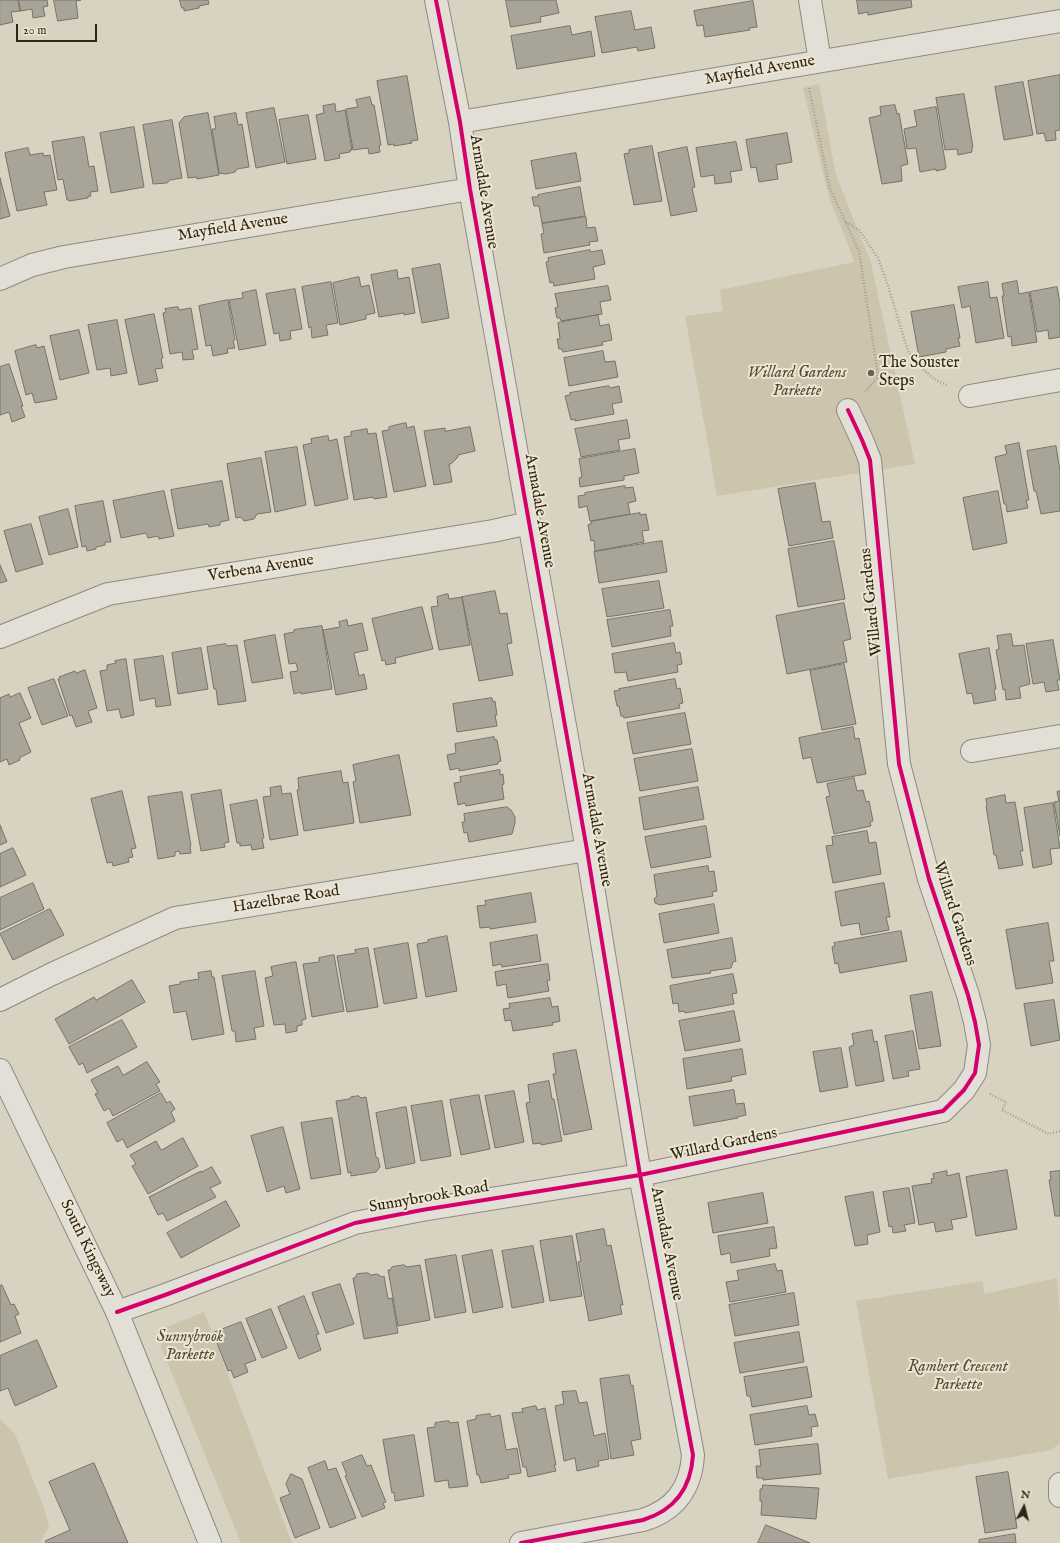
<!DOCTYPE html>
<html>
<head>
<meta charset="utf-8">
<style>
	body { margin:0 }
	#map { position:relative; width:1060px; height:1543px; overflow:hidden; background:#d8d2c1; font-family:"IM FELL English",serif }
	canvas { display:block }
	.north { position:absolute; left:1004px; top:1487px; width:40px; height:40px; -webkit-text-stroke:3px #ece5d1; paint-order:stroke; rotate:7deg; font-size:11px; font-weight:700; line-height:16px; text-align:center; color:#302518 }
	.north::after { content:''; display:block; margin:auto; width:14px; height:18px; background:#302518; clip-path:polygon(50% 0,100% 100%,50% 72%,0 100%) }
	.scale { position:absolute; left:16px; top:24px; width:81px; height:18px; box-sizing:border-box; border:2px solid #302518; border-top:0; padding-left:5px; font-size:12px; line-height:14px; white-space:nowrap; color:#302518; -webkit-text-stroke:3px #ece5d1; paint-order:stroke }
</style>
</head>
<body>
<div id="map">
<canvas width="1060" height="1543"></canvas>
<div class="north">N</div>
<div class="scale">20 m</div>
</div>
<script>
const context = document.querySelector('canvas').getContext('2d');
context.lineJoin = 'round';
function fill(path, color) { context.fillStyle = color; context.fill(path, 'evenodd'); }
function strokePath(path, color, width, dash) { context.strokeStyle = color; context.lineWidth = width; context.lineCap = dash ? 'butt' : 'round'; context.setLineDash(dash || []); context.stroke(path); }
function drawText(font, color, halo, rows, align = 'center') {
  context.font = font + ' "IM FELL English",serif'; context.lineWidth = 4; context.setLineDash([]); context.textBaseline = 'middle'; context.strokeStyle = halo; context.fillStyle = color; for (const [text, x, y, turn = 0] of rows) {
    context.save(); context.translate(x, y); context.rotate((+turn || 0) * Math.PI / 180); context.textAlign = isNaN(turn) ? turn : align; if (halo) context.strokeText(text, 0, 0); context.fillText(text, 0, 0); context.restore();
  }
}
fill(new Path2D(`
	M819 84 836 175 861 238 870 259 915 464 717 496 685 316 723 311 720 290 854 262C847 237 834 215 827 190L803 88Z
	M1057 1278 1060 1314V1443L1051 1450 888 1479 856 1301 983 1281 984 1294Z
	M204 1312 292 1543H241L161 1347 162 1336 167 1327Z
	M0 1419 15 1434 43 1505 49 1527 41 1541V1543H0Z`), '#ccc4ad');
const building = new Path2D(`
	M0 0H18L20 11 11 12 13 22 0 25Z
	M19 0H47L48 6 43 7 45 16 33 18 32 9 21 11Z
	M54 0H81L76 1 78 18 58 21Z
	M180 0H208L209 4 199 6V8L184 11V8H182Z
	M506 0H556L559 13 540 17 541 22 511 27Z
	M857 0H911L912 7 868 15V12L859 14Z
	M753 1 757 27 749 28 750 30 705 37 703 25 697 26 694 11Z
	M631 11 635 30 651 27 655 48 638 51 637 47 602 53 595 17Z
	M570 26 572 35 591 31 595 56 517 69 511 36Z
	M1060 75V130L1055 131 1056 140 1046 141 1044 133 1037 134 1028 81Z
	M407 76 418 140 411 141 412 143 394 146V144L388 145 377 81Z
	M1023 82 1033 135 1004 140 995 87Z
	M964 94 973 147H972V152L958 155 957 149 945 150 936 98Z
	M370 97 372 105H374L381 145 379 146 380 152 369 154 368 148 353 150 346 109 358 107 356 100Z
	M335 104 336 112 345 110 352 150H350V152L339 154 340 158 325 161 316 115 324 113 323 106Z
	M895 105 897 114 899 113 908 164 901 166 902 181 882 184 869 118 881 115 880 107Z
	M936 107 946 167 945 169 936 171V169L920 172 916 148 907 149 904 129 917 126 914 111Z
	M274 108 285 162 256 168 246 113Z
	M208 113 219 175 197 179V177L188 178 179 123 184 117Z
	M236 113 238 125 242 124 249 167 237 169 235 172 226 174 219 173 212 129H216L214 117Z
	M308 115 316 159 287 164 279 120Z
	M172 120 182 178 170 180 167 183 153 184 143 125Z
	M134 127 144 187 111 193 100 133Z
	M787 133 792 162 776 165 778 179 759 182 756 167 751 168 746 140Z
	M84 137 89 167 94 166 98 191 90 192 91 196H88V198L69 201V200H67L63 179 58 180 52 142Z
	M736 142 742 170 730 172 732 182 715 184 714 175 701 177 696 148Z
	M652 146 662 201 634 205 624 154 629 153V150Z
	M687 147 695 187 692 188 697 211 671 216 658 153Z
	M28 148 30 155 43 153 44 156 50 155 57 190 44 192 47 205 17 211 5 153Z
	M576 153 581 181 536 189 531 161Z
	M0 178 10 216 0 219Z
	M580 187 585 216 542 223 539 206H534L532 197H538V195Z
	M586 217 587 228 595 227 598 241 589 242 590 245 544 253 541 234 544 233 542 224Z
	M590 250V252L602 250 605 264 593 267 595 279 554 286 553 282 550 283 546 262 549 261 548 258Z
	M440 264 449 318 422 323 412 269Z
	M397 270 398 279 409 277 415 313 404 315V313L379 317 371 275Z
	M359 277 361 287 369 285 375 313 366 315V319L340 325 333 283Z
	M1017 281 1019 294 1029 292 1037 342 1012 346 1011 336 1008 337 1002 296H1004L1002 284Z
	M331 282 338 323 326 325 328 335 312 338 311 327 309 328 302 287Z
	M988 282 990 298 997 297 1004 338 976 343 970 306 962 308 958 287Z
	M608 286 611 300 600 302 602 314 561 321 560 318H557L555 308 558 307 555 294Z
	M1057 287 1060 303V337L1049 339 1048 330 1037 332 1030 292Z
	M295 289 302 329 290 331 291 339 280 341 279 333 274 334 266 294Z
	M256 290 266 345 239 350 229 300 243 298 242 293Z
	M228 300 235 340 233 341 235 348 227 349 228 353 213 356 211 345 206 346 199 306Z
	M954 305 960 338H958L960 346 946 349V352L919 357 911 312Z
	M178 307 179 310 191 308 198 349 192 350 194 359 183 360 182 352 170 354 163 313 166 312 165 309Z
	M154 314 163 358 161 359 163 368 155 369 158 381 139 385 125 320Z
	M598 315 600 326 609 324 612 340 602 342 603 345 563 352 562 349H559L557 339H560L558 323Z
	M117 320 127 373 111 376 110 368 97 370 88 325Z
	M79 330 89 373 60 380 50 336Z
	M36 345 37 348 44 346 57 399 35 403 32 393 26 395 15 351Z
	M603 351 605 362 615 361 618 377 569 386 564 358Z
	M9 364 23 406H21L25 417 12 422 9 412 0 415V367Z
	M609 386 610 388 619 386 622 402 612 404 614 414 575 421V419L571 420 565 396 570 395V393Z
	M627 420 630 438 618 440 620 450 581 457 575 429Z
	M406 423 407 428 414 426 426 486 394 492 382 431 389 430V427Z
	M470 427 475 451 458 455V457L451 464H449L452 482 434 485 424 431 445 428V431Z
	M367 429 368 434 376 433 387 497 374 499 373 497 354 500 344 437 351 436V432Z
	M328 436 329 441 337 439 348 499 315 506 303 445 312 443 311 439Z
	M1019 443 1029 500H1026L1028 508 1007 512 1006 504H1004L995 457 1007 454 1005 446Z
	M1056 446 1060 471V511L1041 514 1036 491H1034L1027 451Z
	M297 447 306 505 275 512 265 452Z
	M635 449 639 473 624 476V480L580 487 579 478 582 477 579 459Z
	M261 458 271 512 257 514 254 519 244 521 241 517 236 518 227 464Z
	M222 481 229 520 220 522V525L209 527 208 524 178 529 171 490Z
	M815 483 822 522 830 521 833 538 789 546 778 489Z
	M625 486V488L633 487 636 501 628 503 630 514 590 521 587 506 579 508 578 496 585 495V493Z
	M164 491 174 536 159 539 158 536 148 538 146 533 121 538 113 501Z
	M998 491 1007 543 973 550 963 498Z
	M103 501 111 542H105V545L96 547V549L87 551 86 546 82 547 75 506Z
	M68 509 78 547 49 555 39 517Z
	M640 513V515L646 514 649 530 642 531 644 542 595 551 594 540 591 541 588 525 591 524V522Z
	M31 524 43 564 16 572 4 531Z
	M662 541 667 572 599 583 594 552Z
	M834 541 845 599 798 607 788 549Z
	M0 565 7 581 0 583Z
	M659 581 664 608 607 617 602 589Z
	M495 591 500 614 507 613 512 643 507 644 513 675 479 681 462 597Z
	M448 594 449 599 462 597 470 645 439 650 431 607 438 606 437 597Z
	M844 603 851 639 843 641 847 662 787 674 776 616Z
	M422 607 433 649 395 658 396 663 386 665 385 660 382 661 372 619Z
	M670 610 673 626H670L671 636 612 647 607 620Z
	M347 620 348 626 362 623 368 650 354 653 359 676 364 674 367 689 336 695 323 630 340 627 339 622Z
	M322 626 332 689 301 694V692L294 694 290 672 298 671 296 663 289 664 284 634 294 632V630Z
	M1011 634 1013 646 1024 645 1030 684 1019 687 1021 698 1006 700 1005 689 1003 690 996 650 999 649 997 636Z
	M275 635 283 678 252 683 244 641Z
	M1053 640 1060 680H1057L1059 690 1046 692 1044 682 1033 684 1026 644Z
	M674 643 676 653 680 652 682 664 677 665 678 672 628 681 626 672 615 673 612 654Z
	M226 644 227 646 237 645 246 701 218 705 216 689H214L207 647Z
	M201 648 208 689 178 694 172 653Z
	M989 648 996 689 994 690 996 700 974 704 972 693 967 694 959 654Z
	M163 656 171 705 156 707 155 698 140 701 134 660Z
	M126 659 134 715 121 718 119 709 107 711 100 671 107 670V665L116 663 115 661Z
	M844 664 856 724 822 730 810 671Z
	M85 670 97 708 88 711 92 722 76 727 72 715 70 716 58 679 60 678 59 677 75 671 76 673Z
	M54 679 68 716 42 725 28 688Z
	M675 679 677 689 680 688 683 703 679 704 680 708 624 718 623 716H621L619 706H617L614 691 620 690 619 689Z
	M20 693 31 718 19 723 31 752 19 758 20 760 9 765 7 759 0 762V698L9 694 10 697Z
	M492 698 493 702 495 701 497 715H495L497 726 457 732 453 704Z
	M685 713 691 744 633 754 627 723Z
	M853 727 855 739 859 738 866 774 817 783 811 757 803 759 799 738Z
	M494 737 495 740H497L501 761 498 762V764L459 771V768L450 770 447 755 456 753 455 744Z
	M692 749 698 781 640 791 634 759Z
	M399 755 411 815 360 823 353 782 356 781 353 765Z
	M500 770V775L503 774 504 784 502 785 504 799 466 806 465 803 458 805 454 783 461 782 460 777Z
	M341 771 343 783 348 782 354 823 304 831 297 790H299L298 778Z
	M854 778 857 791 863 790 866 802 869 801 873 821 870 822 871 826 834 834 826 797 830 796 827 784Z
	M281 786 282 794 291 793 298 835 270 840 263 797 271 796 270 788Z
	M698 787 704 819 644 830 639 798Z
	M221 790 229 842 224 843 225 847 201 851 191 795Z
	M122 791 136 848 131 849 133 857 128 858 129 862 113 866 112 862 107 863 91 799Z
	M1060 791V836L1054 802 1059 801 1057 792Z
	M182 792 191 846H190L191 853 180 854 179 851 175 852V856L158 859 148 797Z
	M1005 795 1006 803 1015 802 1023 851H1020L1023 865 999 869 996 855H994L986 806 987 805 986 799Z
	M257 800 264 838 262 839 264 848 252 850 251 845 240 846V843H237L230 805Z
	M1053 803 1060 848 1050 849 1052 864 1033 868 1024 808Z
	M507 807 511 810 515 817V823L512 834 469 842 467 832 464 833 462 822H465L464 814Z
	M0 825 7 842 0 845Z
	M706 826 711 857 651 868 645 837Z
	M867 831 869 843 876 842 881 874 833 883 826 846 833 845 832 837Z
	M13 848 26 875 0 887V854Z
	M708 866 709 872 714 871 717 891 712 892 713 896 660 905 655 903 654 899 657 896 654 875Z
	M33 883 44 909 0 930V898Z
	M884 883 890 917H886L889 930 861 935 859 923 841 926 835 892Z
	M531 893 536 922 490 929V927L480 928 477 906 486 905 485 901Z
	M714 904 719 933 664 943 659 914Z
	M50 909 64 935 13 960 0 934Z
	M1048 923 1054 961H1049L1053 983 1016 989 1006 930Z
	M901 931 907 961 840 973 838 963 835 964 832 947 835 946 834 943Z
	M537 935 541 961 502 967 501 964 493 966 490 943Z
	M447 936 457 991 426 997 417 944 428 942V940Z
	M732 938 736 961 733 962 731 968 710 971 711 973 672 978 667 950Z
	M408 943 417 998 384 1004 374 949Z
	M368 948 378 1007 347 1012 337 956 356 953 355 950Z
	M334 955 344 1011 312 1017 303 964 319 962V958Z
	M296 962 306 1019 302 1020V1025L297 1026V1031L286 1033 285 1024 274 1025 265 978 273 976 271 967Z
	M548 964 550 980 547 981 549 991 508 998 506 984 497 986 495 972Z
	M211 971 212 977H214L224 1034 192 1040 186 1011 174 1013 169 986 180 984V982L199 979 198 973Z
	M255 971 264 1026 254 1028 256 1039 236 1042 235 1031H232L222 976Z
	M733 974 737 993 732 994 734 1004 685 1013 684 1011 679 1012 678 1003 673 1004 670 986Z
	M132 980 145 1002 69 1044 55 1019 94 997 96 1000Z
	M932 992 941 1046 919 1049 910 996Z
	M550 998 552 1007 558 1006 560 1021 552 1023 553 1025 513 1031 511 1020 505 1021 503 1009 510 1008 509 1004Z
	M1054 1000 1060 1040 1031 1046 1024 1004Z
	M734 1011 740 1041 685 1051 679 1021Z
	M122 1020 137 1047 87 1073 83 1063 79 1065 69 1047Z
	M872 1030 874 1042 877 1041 884 1081 856 1086 849 1047 854 1045 852 1034Z
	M913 1031 920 1069 908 1071 909 1076 893 1079 885 1036Z
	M841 1048 848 1087 820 1092 813 1052Z
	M742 1049 746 1074 731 1077 732 1081 687 1089 683 1059Z
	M576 1050 592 1129 564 1135 553 1074H556L553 1054Z
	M147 1062 160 1082 156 1084 160 1091 113 1116 109 1108 104 1111 95 1094 98 1093 91 1080 118 1066 123 1075Z
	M549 1081 552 1099H554L562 1141 541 1145V1143L533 1144 526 1103 530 1102 528 1085Z
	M734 1090 736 1104 744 1103 746 1115 737 1117 738 1118 694 1126 689 1097Z
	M514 1091 524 1142 495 1148 485 1096Z
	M161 1093 167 1103 170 1101 175 1109 171 1112 175 1121 127 1148 123 1139 117 1142 107 1123Z
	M479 1095 490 1149 461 1155 450 1100Z
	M359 1096 361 1098 366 1097 376 1157 378 1158 380 1167 376 1172 351 1176V1172L348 1173 336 1101 349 1099 351 1097Z
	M442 1101 451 1156 421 1161 411 1106Z
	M406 1107 415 1163 386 1169 376 1113Z
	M332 1118 341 1174 311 1179 301 1123Z
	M283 1127 300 1189 286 1193 284 1186 267 1192 251 1136Z
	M183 1138 198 1166 148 1194 132 1166 136 1164 130 1155 156 1141 161 1150Z
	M212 1167 221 1183 210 1188 216 1197 167 1221 163 1213 158 1215 149 1197 201 1171V1172Z
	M1007 1170 1017 1229 976 1236 966 1177Z
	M947 1171V1176L959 1173 967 1217 951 1220 953 1229 936 1232 934 1222 919 1225 912 1186 932 1183 931 1179 934 1178 933 1174Z
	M1060 1171V1216H1055L1049 1180H1051L1050 1172Z
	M909 1188 915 1223 904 1225 906 1231 893 1233 892 1226 889 1227 883 1192Z
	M873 1192 880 1232 867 1235 868 1244 855 1246 845 1197Z
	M763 1193 768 1223 713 1233 708 1203Z
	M226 1201 240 1226 181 1258 167 1233Z
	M774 1227 777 1248 769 1249 770 1256 731 1263 730 1253 721 1255 718 1236Z
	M604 1229 607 1246 611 1245 623 1305H620L622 1314 589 1321 578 1262 581 1261 576 1234Z
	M572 1236 582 1296 550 1301 540 1241Z
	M533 1246 544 1302 512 1308 502 1251Z
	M492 1250 503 1307 473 1313 462 1256Z
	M456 1255 466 1312 435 1318 425 1260Z
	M775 1264 777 1271 782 1270 786 1292 730 1302 726 1282 739 1280 737 1271Z
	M404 1265 407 1267 420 1265 430 1320 398 1326 388 1270H390L392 1267Z
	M368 1273 371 1275 377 1274 382 1277 384 1276 388 1299 392 1298 398 1333 364 1339 353 1278H355L357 1274Z
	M340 1284 354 1324 326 1333 312 1293Z
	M2 1285 11 1305 14 1304 19 1314 15 1316 21 1333 0 1342V1286Z
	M794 1293 799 1325 735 1336 729 1305Z
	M304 1296 319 1334 316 1335 321 1350 299 1359 278 1307Z
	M271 1309 287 1348 262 1358 246 1319Z
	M241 1322 256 1360 245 1364 248 1372 234 1378 231 1370 228 1371 213 1333Z
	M799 1332 804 1362 740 1373 734 1343Z
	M37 1340 57 1387 15 1406 8 1388 0 1391V1356Z
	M807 1367 812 1397 752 1407 750 1396H747L744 1377Z
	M629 1375 631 1386 633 1385 641 1439 631 1441 634 1455 611 1459 600 1379Z
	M576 1391 579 1403 587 1402 594 1436 605 1433 609 1459 598 1461 599 1466 577 1471 575 1458 564 1461 555 1406 564 1404 562 1392Z
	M536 1406 537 1410 545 1408 556 1465H554L556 1471 528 1477 526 1467H523L512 1413 523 1412 522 1409Z
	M807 1406 809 1415 815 1414 818 1426 811 1427 812 1436 755 1445 750 1415Z
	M490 1414 491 1417 500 1415 506 1450 517 1448 521 1473 508 1475 509 1478 481 1483 479 1475H477L467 1421 476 1419V1416Z
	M449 1421 450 1423 458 1422 468 1486 449 1488 448 1480 435 1482 427 1428 435 1427V1423Z
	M414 1435 424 1496 395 1501 394 1492 392 1493 383 1440Z
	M818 1444 821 1474 763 1480V1478H757L756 1466H761L759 1450Z
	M362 1455 367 1466 371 1465 386 1502 383 1503 385 1508 362 1517 345 1476 347 1475 342 1463Z
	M325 1461 328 1470 336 1468 356 1518 330 1528 308 1468Z
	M94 1463 128 1543H46L45 1541 70 1530 49 1482Z
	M1008 1472 1017 1528 985 1533 976 1477Z
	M291 1474 302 1479 320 1528 295 1538 280 1498 290 1494 286 1484Z
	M763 1485 819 1488 816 1519 761 1515 762 1501H760V1489H762Z
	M766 1525 810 1543H758Z
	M1015 1534 1016 1543H979V1540Z`);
fill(building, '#a8a498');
strokePath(building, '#777268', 1);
const minor = new Path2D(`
	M436 0 460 122 470 189 587 850 640 1175 693 1455C691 1488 675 1510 643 1520L521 1543
	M810 0 820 61
	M460 122 1060 21
	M0 279 32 265 64 257 470 189
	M970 396 1060 380
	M0 637 108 594 493 531 529 523
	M972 751 1060 736
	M0 1000 52 974 175 918 587 850
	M117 1312 165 1295 355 1223 422 1210 640 1175 943 1111 964 1090 975 1073 979 1045 975 1022 968 995 929 879 899 764 870 460 862 440 848 410
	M1060 1484V1496`);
const tertiary = new Path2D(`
	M0 1070 117 1312 210 1543`);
strokePath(minor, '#8f8a7f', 24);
strokePath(tertiary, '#8f8a7f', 24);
strokePath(new Path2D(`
	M809 88 830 189 859 251 878 375 877 378 865 392
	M846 222 859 230 878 258 888 286 908 351C918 365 932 381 948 385
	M990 1094 1006 1102 1002 1110 1049 1134 1060 1131`), '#a29e96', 2.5, [1, 2]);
strokePath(minor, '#e1dfd6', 22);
strokePath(tertiary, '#e1dfd6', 22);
strokePath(new Path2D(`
	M436 0 460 122 470 189 587 850 640 1175 693 1455C691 1488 675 1510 643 1520L521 1543
	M117 1312 165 1295 355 1223 422 1210 640 1175 943 1111 964 1090 975 1073 979 1045 975 1022 968 995 929 879 899 764 870 460 862 440 848 410`), '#d6006c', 4);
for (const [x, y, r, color] of [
	[871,373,4,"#6b6253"]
]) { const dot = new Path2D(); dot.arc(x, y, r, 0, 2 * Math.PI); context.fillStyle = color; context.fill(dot); strokePath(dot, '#ece5d1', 1.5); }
drawText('16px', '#302518', '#ece5d1', [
	["Mayfield Avenue",760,71,-10],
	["Armadale Avenue",483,192,81],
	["Mayfield Avenue",233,228,-9],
	["Armadale Avenue",539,511,80],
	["Verbena Avenue",261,569,-9],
	["Willard Gardens",872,602,-96],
	["Armadale Avenue",596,830,80],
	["Hazelbrae Road",286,900,-9],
	["Willard Gardens",954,914,72],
	["Willard Gardens",724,1145,-12],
	["Sunnybrook Road",429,1198,-10],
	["Armadale Avenue",666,1244,79],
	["South Kingsway",87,1249,64]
]);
drawText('16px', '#302518', '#ece5d1', [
	["The Souster",879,364],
	["Steps",879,382]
], 'left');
drawText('italic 16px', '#554a39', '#ece5d1', [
	["Willard Gardens",797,374],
	["Parkette",797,392],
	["Sunnybrook",190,1338],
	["Parkette",190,1356],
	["Rambert Crescent",958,1368],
	["Parkette",958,1386]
]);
</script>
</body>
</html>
